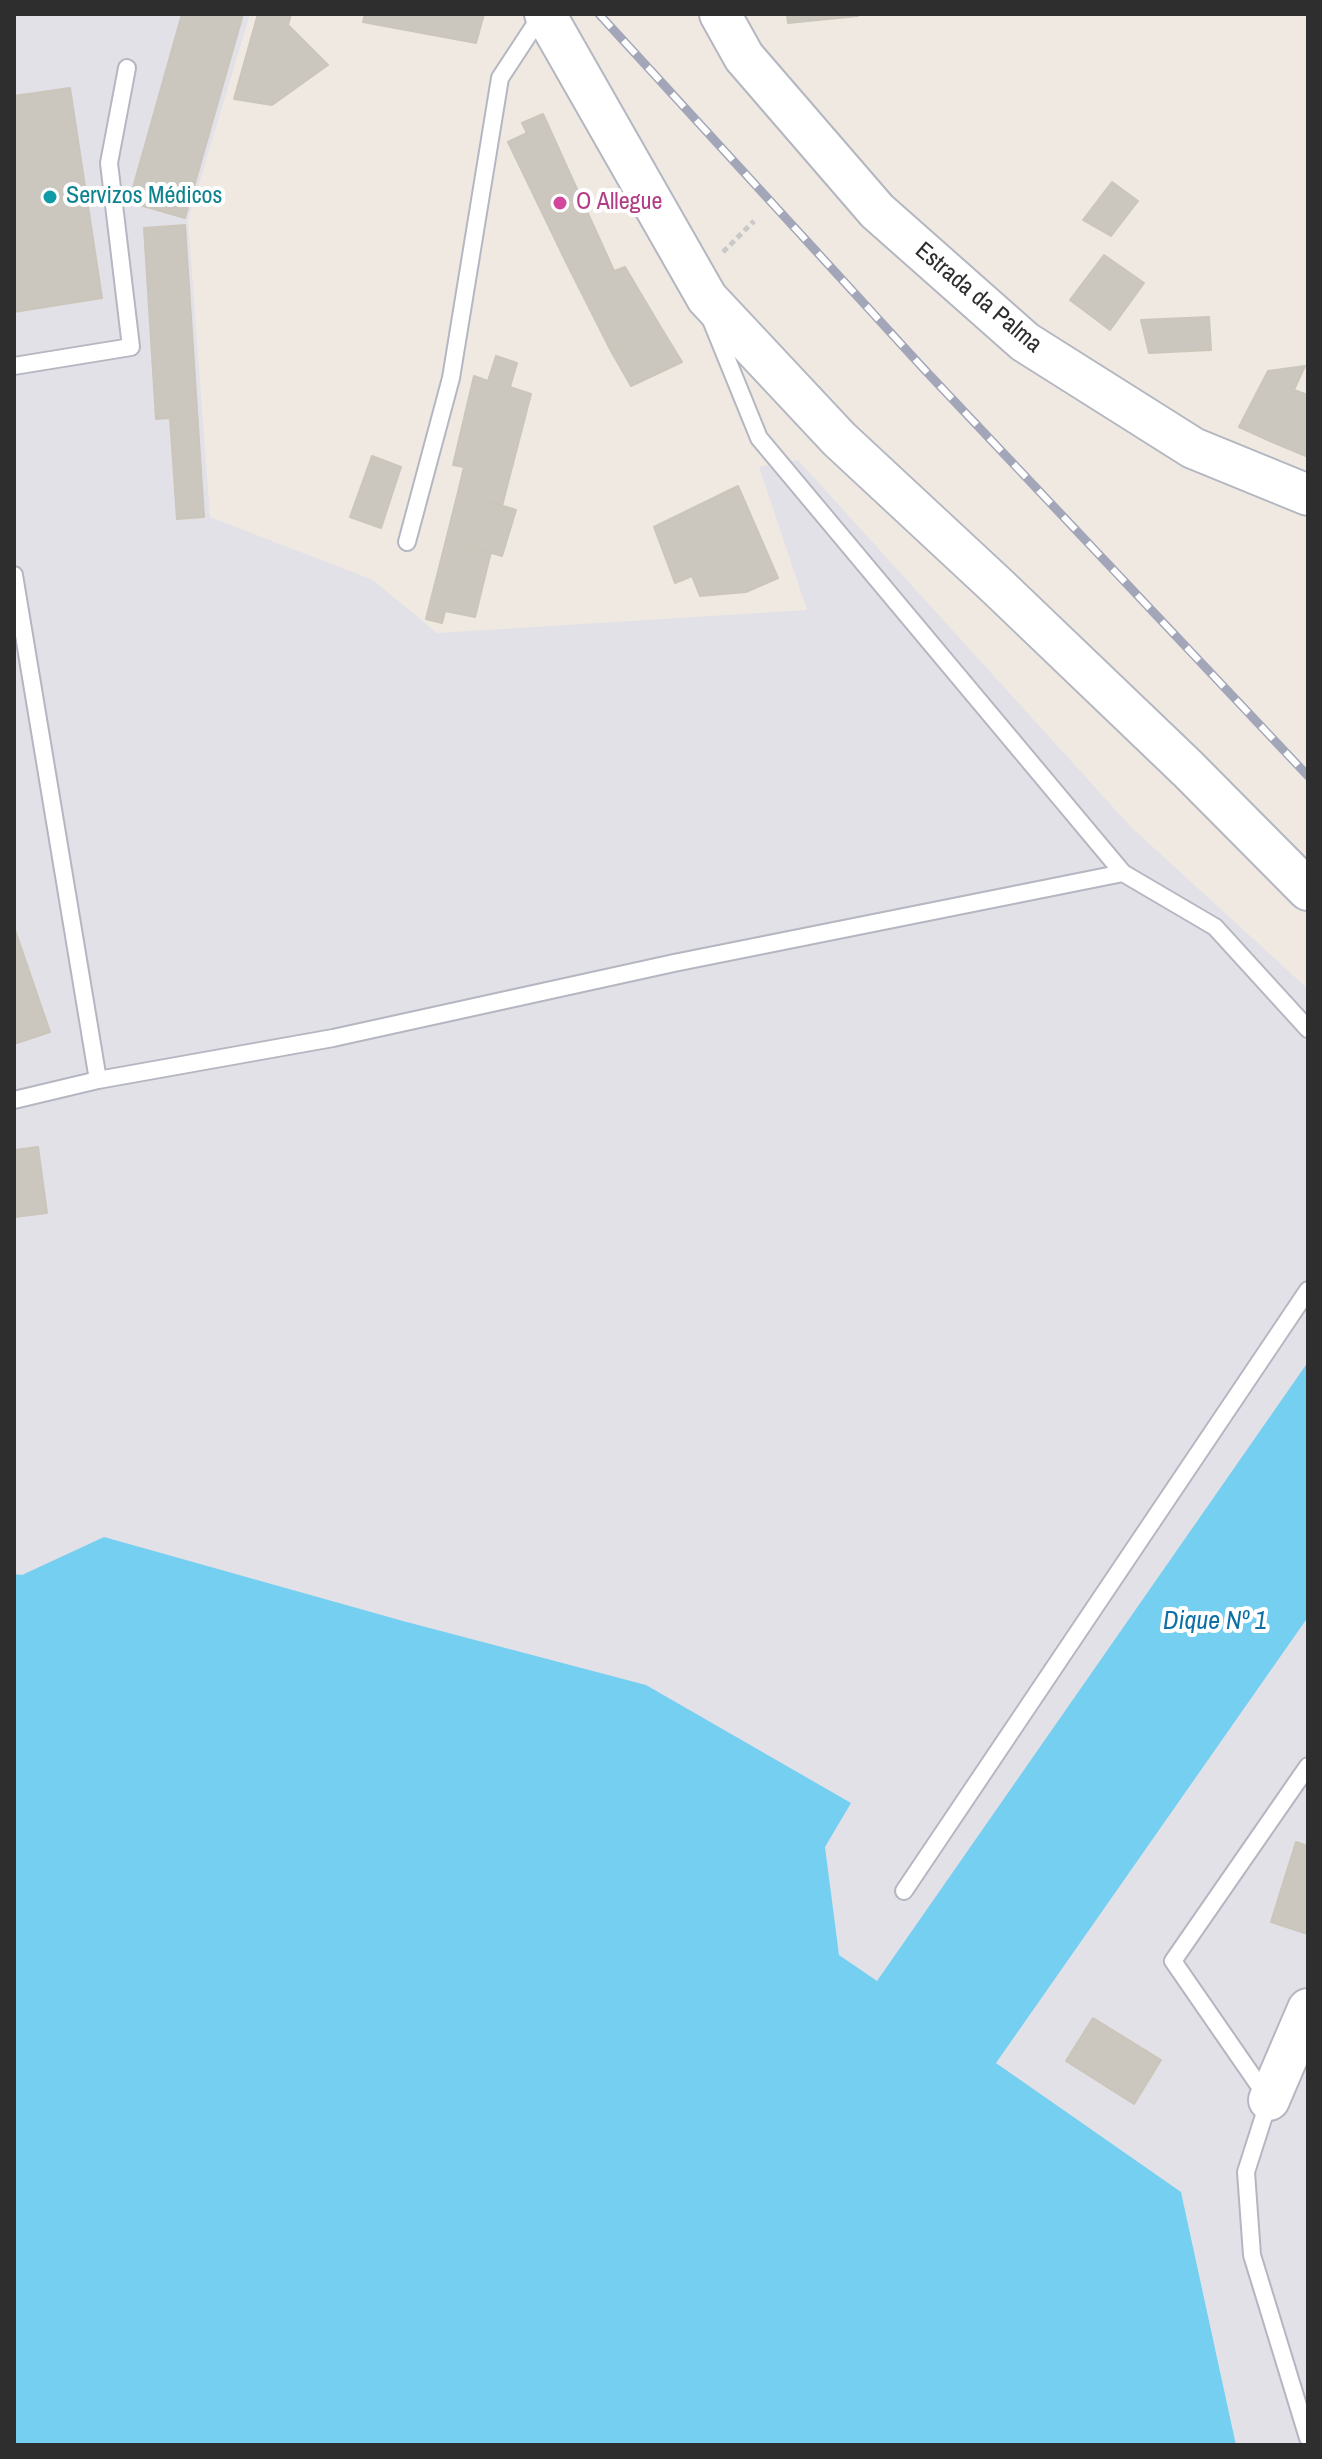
<!DOCTYPE html>
<html>
<head>
<meta charset="utf-8">
<style>
	body { margin:0 }
	#map { position:relative; width:1322px; height:2459px; overflow:hidden; background:#efe9e1; font-family:"Archivo Narrow",sans-serif }
	canvas { display:block }
	.frame { position:absolute; inset:0; border:16px solid #2e2e2e; pointer-events:none }
</style>
</head>
<body>
<div id="map">
<canvas width="1322" height="2459"></canvas>
<div class="frame"></div>
</div>
<script>
const context = document.querySelector('canvas').getContext('2d');
context.lineJoin = 'round';
function fill(path, color) { context.fillStyle = color; context.fill(path, 'evenodd'); }
function strokePath(path, color, width, dash) { context.strokeStyle = color; context.lineWidth = width; context.lineCap = dash ? 'butt' : 'round'; context.setLineDash(dash || []); context.stroke(path); }
function drawText(font, color, halo, rows, align = 'center') {
  context.font = font + ' "Archivo Narrow",sans-serif'; context.lineWidth = 8; context.setLineDash([]); context.textBaseline = 'middle'; context.strokeStyle = halo; context.fillStyle = color; for (const [text, x, y, turn = 0] of rows) {
    context.save(); context.translate(x, y); context.rotate((+turn || 0) * Math.PI / 180); context.textAlign = isNaN(turn) ? turn : align; if (halo) context.strokeText(text, 0, 0); context.fillText(text, 0, 0); context.restore();
  }
}
fill(new Path2D(`
	M14 14H250L188 220 210 517 373 580 437 633 807 610 759 467 798 460 1131 827 1308 989V2445H1236L1181 2192 22 1575 14 1574Z`), '#e3e1e8');
fill(new Path2D(`
	M1308 1362V1617L996 2063 1181 2192 1236 2445H14V1574L22 1575 104 1537 403 1621 646 1685 851 1803 825 1847 839 1955 877 1981Z`), '#75cff0');
const building = new Path2D(`
	M182 14H243L185 218 129 202Z
	M258 14H291L288 25 328 65 272 105 234 99Z
	M365 14H484L476 43 363 22Z
	M787 14H858V16L788 23Z
	M70 88 102 298 14 312V96Z
	M543 114 614 271 567 264 508 142 527 133 522 123Z
	M1112 182 1138 201 1111 236 1083 220Z
	M185 225 204 517 177 519 170 418 156 419 144 228Z
	M1104 255 1144 283 1110 330 1070 300Z
	M567 264 614 271 625 267 660 326 611 351Z
	M1209 317 1211 350 1149 353 1141 320Z
	M660 326 682 362 631 386 611 351Z
	M496 356 517 363 510 387 531 394 502 506 458 492 464 467 453 465 474 376 488 381Z
	M1305 366 1270 441 1239 427 1268 371Z
	M1294 390 1308 395V457L1270 441Z
	M372 456 401 467 381 528 350 517Z
	M738 486 778 578 746 592 700 596 692 576 675 583 654 527Z
	M458 492 516 510 502 556 446 540Z
	M446 540 491 552 475 617 445 611 442 623 426 619Z
	M14 927 50 1032 14 1044Z
	M38 1147 47 1213 14 1217V1150Z
	M1296 1842 1308 1846V1934L1271 1922Z
	M1093 2018 1161 2060 1134 2104 1066 2061Z`);
fill(building, '#cbc7bf');
strokePath(building, '#cbc5ba', 2);
const service = new Path2D(`
	M711 320 759 438 1123 873
	M14 366 131 347 109 163 127 68
	M407 542 451 378 500 78 542 14
	M14 575 98 1080 333 1038 674 963 1123 873 1215 927 1308 1029
	M14 1100 98 1080
	M1308 1766 1173 1961 1269 2100 1246 2172 1252 2255 1308 2438
	M904 1891 1308 1290`);
const tertiary = new Path2D(`
	M545 14 707 298 839 439 997 586 1188 769 1308 890
	M720 14 744 57 877 211 1025 342 1193 448 1308 495
	M1269 2100 1308 2009`);
strokePath(service, '#b4b7c1', 20);
strokePath(tertiary, '#b4b7c1', 44);
strokePath(new Path2D(`
	M723 252 754 221`), '#c9c9c9', 5, [6, 4]);
strokePath(service, '#fff', 16);
strokePath(tertiary, '#fff', 40);
const rail = new Path2D(`
	M599 14 923 368 1308 776`);
strokePath(rail, '#a3a6b8', 9);
strokePath(rail, '#fff', 6, [18]);
for (const [x, y, r, color] of [
	[50,197,8,"#0f9aa8"],
	[560,203,8,"#d1479c"]
]) { const dot = new Path2D(); dot.arc(x, y, r, 0, 2 * Math.PI); context.fillStyle = color; context.fill(dot); strokePath(dot, '#fff', 3); }
drawText('24px', '#0d838f', '#fff', [
	["Servizos Médicos",66,197]
], 'left');
drawText('24px', '#b23c85', '#fff', [
	["O Allegue",576,203]
], 'left');
drawText('24px', '#2e2e2e', '#fff', [
	["Estrada da Palma",978,298,40]
]);
drawText('italic 26px', '#0d6fa3', '#fff', [
	["Dique Nº 1",1215,1622]
]);
</script>
</body>
</html>
